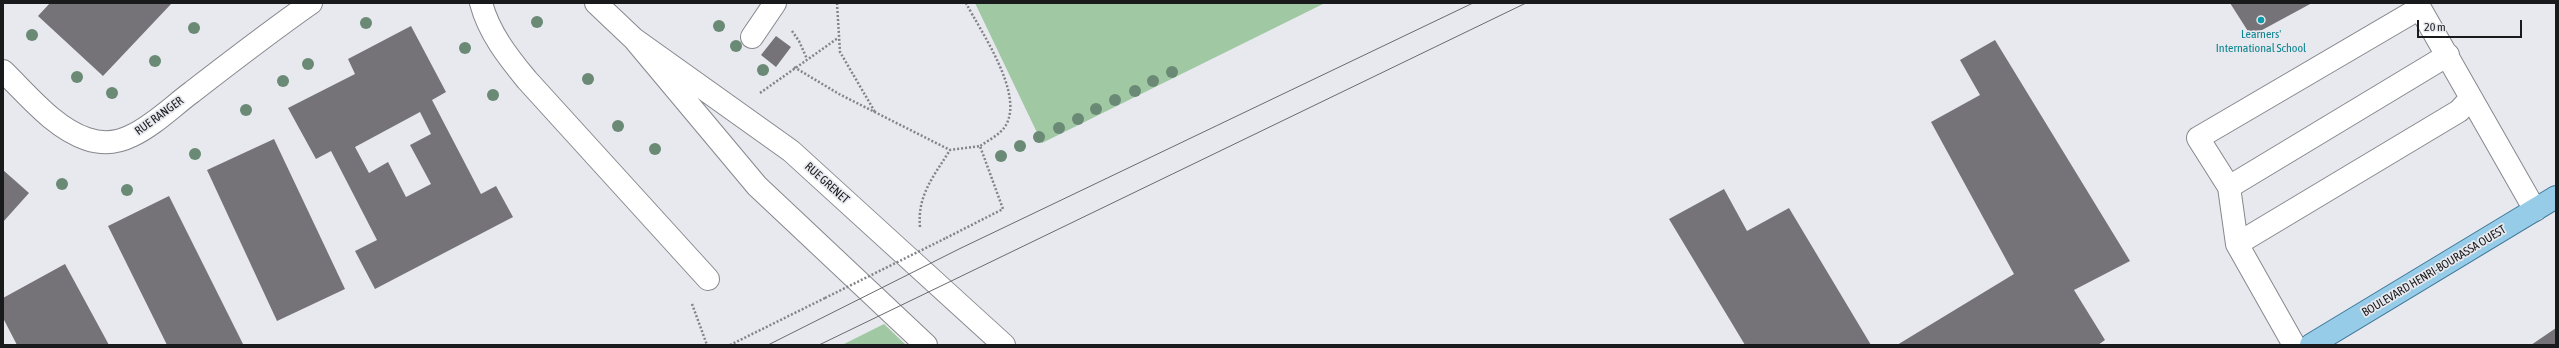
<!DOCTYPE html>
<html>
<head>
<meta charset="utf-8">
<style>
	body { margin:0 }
	#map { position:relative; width:2559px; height:348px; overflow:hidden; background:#e7e9ee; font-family:"Asap Condensed",sans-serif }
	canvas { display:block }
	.frame { position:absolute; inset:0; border:4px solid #191a1c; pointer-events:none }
	.scale { position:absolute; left:2417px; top:20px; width:105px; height:18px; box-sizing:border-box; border:2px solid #191a1c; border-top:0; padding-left:5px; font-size:12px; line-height:14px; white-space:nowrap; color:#191a1c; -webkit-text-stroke:3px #e7e9ee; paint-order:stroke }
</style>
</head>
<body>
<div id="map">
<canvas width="2559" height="348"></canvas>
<div class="frame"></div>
<div class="scale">20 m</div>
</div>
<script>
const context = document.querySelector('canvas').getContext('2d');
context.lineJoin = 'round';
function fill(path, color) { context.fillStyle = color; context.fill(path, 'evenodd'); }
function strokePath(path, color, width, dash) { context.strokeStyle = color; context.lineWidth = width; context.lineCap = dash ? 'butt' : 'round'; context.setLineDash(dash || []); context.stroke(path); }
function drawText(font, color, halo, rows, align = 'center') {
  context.font = font + ' "Asap Condensed",sans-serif'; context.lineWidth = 3.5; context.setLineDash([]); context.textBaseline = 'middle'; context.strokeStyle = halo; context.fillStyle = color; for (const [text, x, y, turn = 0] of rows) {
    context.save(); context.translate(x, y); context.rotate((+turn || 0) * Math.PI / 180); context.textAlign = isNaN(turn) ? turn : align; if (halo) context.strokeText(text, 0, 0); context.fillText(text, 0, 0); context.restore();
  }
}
fill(new Path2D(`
	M975 3H1325L1042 143Z
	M884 324 906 345H842Z`), '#a0c8a3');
fill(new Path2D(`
	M50 3H172L103 76 38 16Z
	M2230 3H2312L2251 36Z
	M411 26 446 92 432 100 481 194 496 186 513 217 375 289 355 251 377 240 331 151 316 159 288 108 355 74 348 59ZM420 112 431 134 410 145 431 184 406 197 388 162 369 173 355 147Z
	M776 36 791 47 776 67 761 55Z
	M1995 40 2130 261 2074 290 2105 340 2098 345H1897L2014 274 1931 122 1980 95 1960 60Z
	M274 139 345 289 277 321 207 170Z
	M3 170 29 193 3 222Z
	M1724 189 1747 231 1789 208 1871 345H1745L1669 219Z
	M169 196 243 344 242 345H167L108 226Z
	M65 264 109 345H17L3 318V298Z
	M2556 328V345H2531Z`), '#757377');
const minor = new Path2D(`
	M481 3C489 33 508 57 527 80L708 279
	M596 3 634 39 757 186 926 345
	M2417 3 2535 210
	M752 37 775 3
	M634 39 791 151 1004 345
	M3 71C28 95 54 128 87 139 102 144 117 143 131 136 153 126 173 106 192 92 232 61 271 31 311 3
	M2229 187 2448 55
	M2237 244 2459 111 2471 98
	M2294 345 2237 244 2229 187 2198 138 2420 8`);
const major = new Path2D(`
	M2311 345 2556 197`);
strokePath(minor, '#86888d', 24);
strokePath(major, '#3e7898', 24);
strokePath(new Path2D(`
	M837 3 840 52 875 112
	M966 3C981 32 1024 93 1006 125 1001 134 989 140 980 146
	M792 31 799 41 807 59
	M794 67 839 94 950 150 980 146 1003 209 946 238
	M760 93 838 38
	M920 227C917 195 934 176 950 150
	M692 304 707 345
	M730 345 825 298`), '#828487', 2.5, [2, 2]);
strokePath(minor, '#fff', 22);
strokePath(major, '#97cce9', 22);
strokePath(new Path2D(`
	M768 345 959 249 1473 3
	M819 345 1526 3`), '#696a6e', 1);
strokePath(new Path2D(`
	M825 298 946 238`), '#828487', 2.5, [2, 2]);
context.fillStyle = '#6a8a75';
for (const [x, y] of [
	[537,22],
	[366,23],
	[719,26],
	[194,28],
	[32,35],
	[736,46],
	[465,48],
	[155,61],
	[308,64],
	[763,70],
	[1172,72],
	[77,77],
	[588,79],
	[283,81],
	[1153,81],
	[1135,91],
	[112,93],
	[493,95],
	[1115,100],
	[1096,109],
	[246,110],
	[1078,119],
	[618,126],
	[1059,128],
	[1039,137],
	[1020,146],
	[655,149],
	[195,154],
	[1001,156],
	[62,184],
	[127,190]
]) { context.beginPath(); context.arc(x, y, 6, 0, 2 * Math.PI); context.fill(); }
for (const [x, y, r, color] of [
	[2261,20,4,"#0f9aa8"]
]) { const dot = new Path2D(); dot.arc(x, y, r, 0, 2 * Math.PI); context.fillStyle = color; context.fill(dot); strokePath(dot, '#e7e9ee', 1.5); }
drawText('12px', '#0d838f', '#e7e9ee', [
	["Learners'",2261,34],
	["International School",2261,48]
]);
drawText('12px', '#191a1c', '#e7e9ee', [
	["RUE RANGER",159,116,-36],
	["RUE GRENET",827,183,42],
	["BOULEVARD HENRI-BOURASSA OUEST",2434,271,-31]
]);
</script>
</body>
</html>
